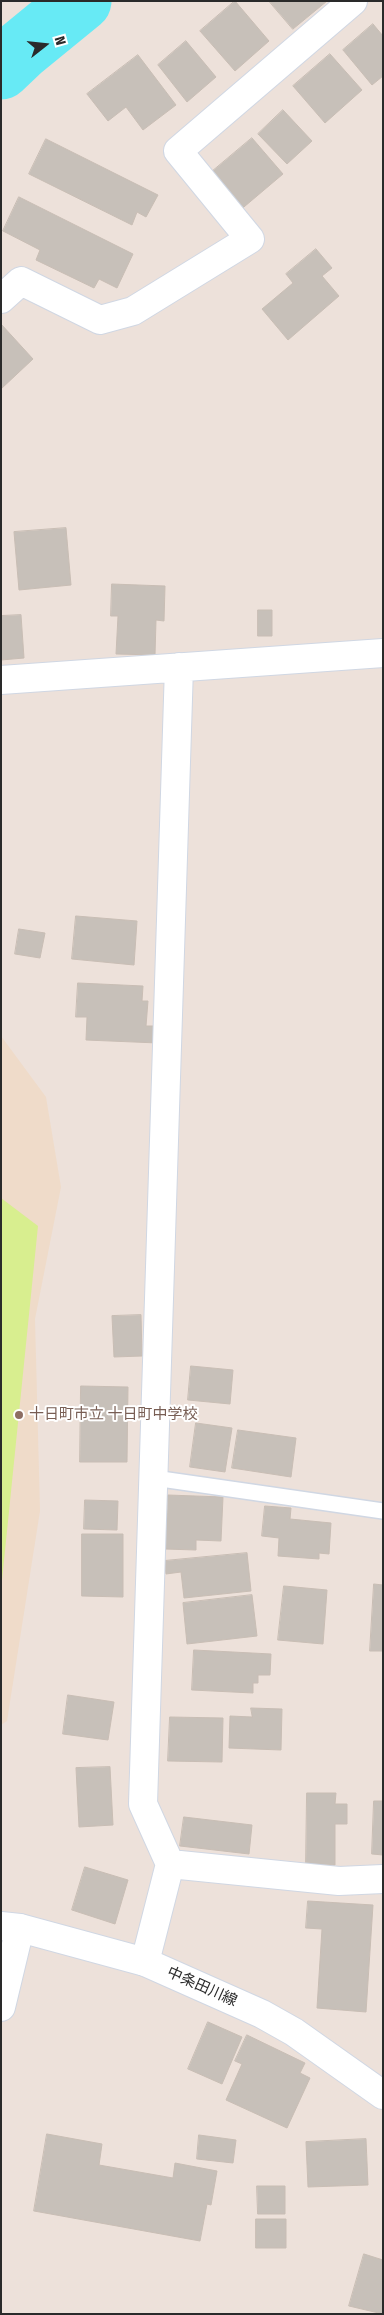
<!DOCTYPE html>
<html>
<head>
<meta charset="utf-8">
<style>
	body { margin:0 }
	#map { position:relative; width:384px; height:2315px; overflow:hidden; background:#ede1da; font-family:"Fira Sans Condensed",sans-serif }
	canvas { display:block }
	.frame { position:absolute; inset:0; border:2px solid #2a2a2a; pointer-events:none }
	.north { position:absolute; left:20px; top:20px; width:50px; height:50px; -webkit-text-stroke:4px #fff; paint-order:stroke; rotate:74deg; font-size:14px; font-weight:700; line-height:20px; text-align:center; color:#2a2a2a }
	.north::after { content:''; display:block; margin:auto; width:18px; height:22px; background:#2a2a2a; clip-path:polygon(50% 0,100% 100%,50% 72%,0 100%) }
</style>
</head>
<body>
<div id="map">
<canvas width="384" height="2315"></canvas>
<div class="frame"></div>
<div class="north">N</div>
</div>
<script>
const context = document.querySelector('canvas').getContext('2d');
context.lineJoin = 'round';
function fill(path, color) { context.fillStyle = color; context.fill(path, 'evenodd'); }
function strokePath(path, color, width, dash) { context.strokeStyle = color; context.lineWidth = width; context.lineCap = dash ? 'butt' : 'round'; context.setLineDash(dash || []); context.stroke(path); }
function drawText(font, color, halo, rows, align = 'center') {
  context.font = font + ' "Fira Sans Condensed","Noto Sans JP",sans-serif'; context.lineWidth = 4; context.setLineDash([]); context.textBaseline = 'middle'; context.strokeStyle = halo; context.fillStyle = color; for (const [text, x, y, turn = 0] of rows) {
    context.save(); context.translate(x, y); context.rotate((+turn || 0) * Math.PI / 180); context.textAlign = isNaN(turn) ? turn : align; if (halo) context.strokeText(text, 0, 0); context.fillText(text, 0, 0); context.restore();
  }
}
fill(new Path2D(`
	M1 1036 46 1097 61 1187 35 1319 40 1511 7 1721 1 1725Z`), '#efdbc9');
fill(new Path2D(`
	M1 1198 38 1226 1 1590Z`), '#d8ee8f');
strokePath(new Path2D(`
	M1 69 21 50 81 1`), '#67eaf5', 61);
const building = new Path2D(`
	M235 1 269 41 235 71 200 31Z
	M269 1H327L293 29Z
	M373 24 383 36V76L372 85 343 50Z
	M186 41 216 77 187 102 158 65Z
	M330 54 362 90 325 123 293 86Z
	M138 55 176 105 143 130 126 107 108 121 87 94Z
	M283 110 312 141 287 164 258 134Z
	M252 138 283 174 238 212 208 175Z
	M46 139 158 195 146 217 137 212 132 225 29 174Z
	M19 197 133 254 117 288 99 279 94 288 36 260 40 250 3 231Z
	M316 249 332 268 322 276 339 296 288 340 262 309 293 283 286 274Z
	M1 324 33 359 1 389Z
	M66 528 71 585 19 590 14 532Z
	M112 584 165 586 164 621 156 620 155 655 116 654 118 616H111Z
	M258 610H272V636H258Z
	M21 615 24 658 1 660V616Z
	M76 916 137 921 134 965 72 959Z
	M19 929 45 933 40 958 15 954Z
	M78 983 143 986 142 1001H148L146 1026H159L158 1043 86 1040 87 1017H76Z
	M141 1315 142 1356 114 1357 112 1316Z
	M191 1366 233 1370 230 1404 188 1400Z
	M81 1386 128 1387 127 1462H80Z
	M196 1423 232 1428 225 1472 190 1467Z
	M238 1430 296 1438 291 1477 232 1468Z
	M168 1495 223 1497 221 1541 196 1540V1550L165 1549Z
	M85 1500 118 1501 117 1530 84 1529Z
	M265 1506 291 1508 290 1519 331 1523 329 1554 319 1553V1559L278 1556 279 1538 262 1536Z
	M82 1534H123V1597L82 1596Z
	M247 1553 251 1591 184 1598 181 1572 166 1574 164 1561Z
	M374 1584 383 1585V1651H370Z
	M284 1586 327 1590 323 1644 278 1640Z
	M252 1595 257 1636 187 1644 183 1603Z
	M194 1650 271 1654 270 1675H258V1683H253V1693L192 1690Z
	M68 1695 114 1702 108 1740 63 1734Z
	M251 1708 282 1709 281 1750 229 1748 230 1716 252 1717Z
	M170 1717 223 1718 222 1762 168 1761Z
	M110 1767 113 1825 79 1827 76 1768Z
	M307 1793H336L335 1804H347V1824H335V1865L306 1864Z
	M374 1801H383V1855L372 1854Z
	M184 1817 252 1825 249 1854 180 1846Z
	M85 1867 128 1880 115 1924 72 1910Z
	M308 1901 373 1905 366 2012 317 2008 322 1929 306 1928Z
	M208 2022 242 2037 222 2084 188 2069Z
	M247 2035 305 2063 300 2073 310 2078 287 2128 226 2100 242 2064 235 2061Z
	M47 2134 102 2144 99 2165 173 2178 175 2163 217 2171 211 2205 207 2204 200 2241 34 2211Z
	M199 2135 236 2140 233 2163 197 2159Z
	M366 2139 368 2185 308 2187 306 2142Z
	M257 2186H285V2214H258Z
	M256 2219H286V2248H256Z
	M364 2254 383 2260V2314L349 2306Z`);
fill(building, '#c7c0b9');
strokePath(building, '#c8bdb4', 1);
const lane = new Path2D(`
	M154 1478 383 1511`);
const street = new Path2D(`
	M1 299 21 281 100 320 133 311 250 239 178 151 353 1
	M1 680 383 653
	M170 1864 339 1881 383 1879
	M145 1962 170 1864 143 1804 179 667
	M1 2007 20 1928`);
const secondary = new Path2D(`
	M1 1926 20 1928 145 1962 262 2014 294 2032 383 2095`);
strokePath(lane, '#d0d7e3', 18);
strokePath(street, '#d0d7e3', 30);
strokePath(secondary, '#d0d7e3', 30);
strokePath(lane, '#fff', 15);
strokePath(street, '#fff', 28);
strokePath(secondary, '#fff', 28);
for (const [x, y, r, color] of [
	[19,1415,5,"#8d6e63"]
]) { const dot = new Path2D(); dot.arc(x, y, r, 0, 2 * Math.PI); context.fillStyle = color; context.fill(dot); strokePath(dot, '#fff', 2); }
drawText('15px', '#785e54', '#fff', [
	["十日町市立 十日町中学校",29,1415]
], 'left');
drawText('15px', '#2a2a2a', '#fff', [
	["中条田川線",202,1987,24]
]);
</script>
</body>
</html>
